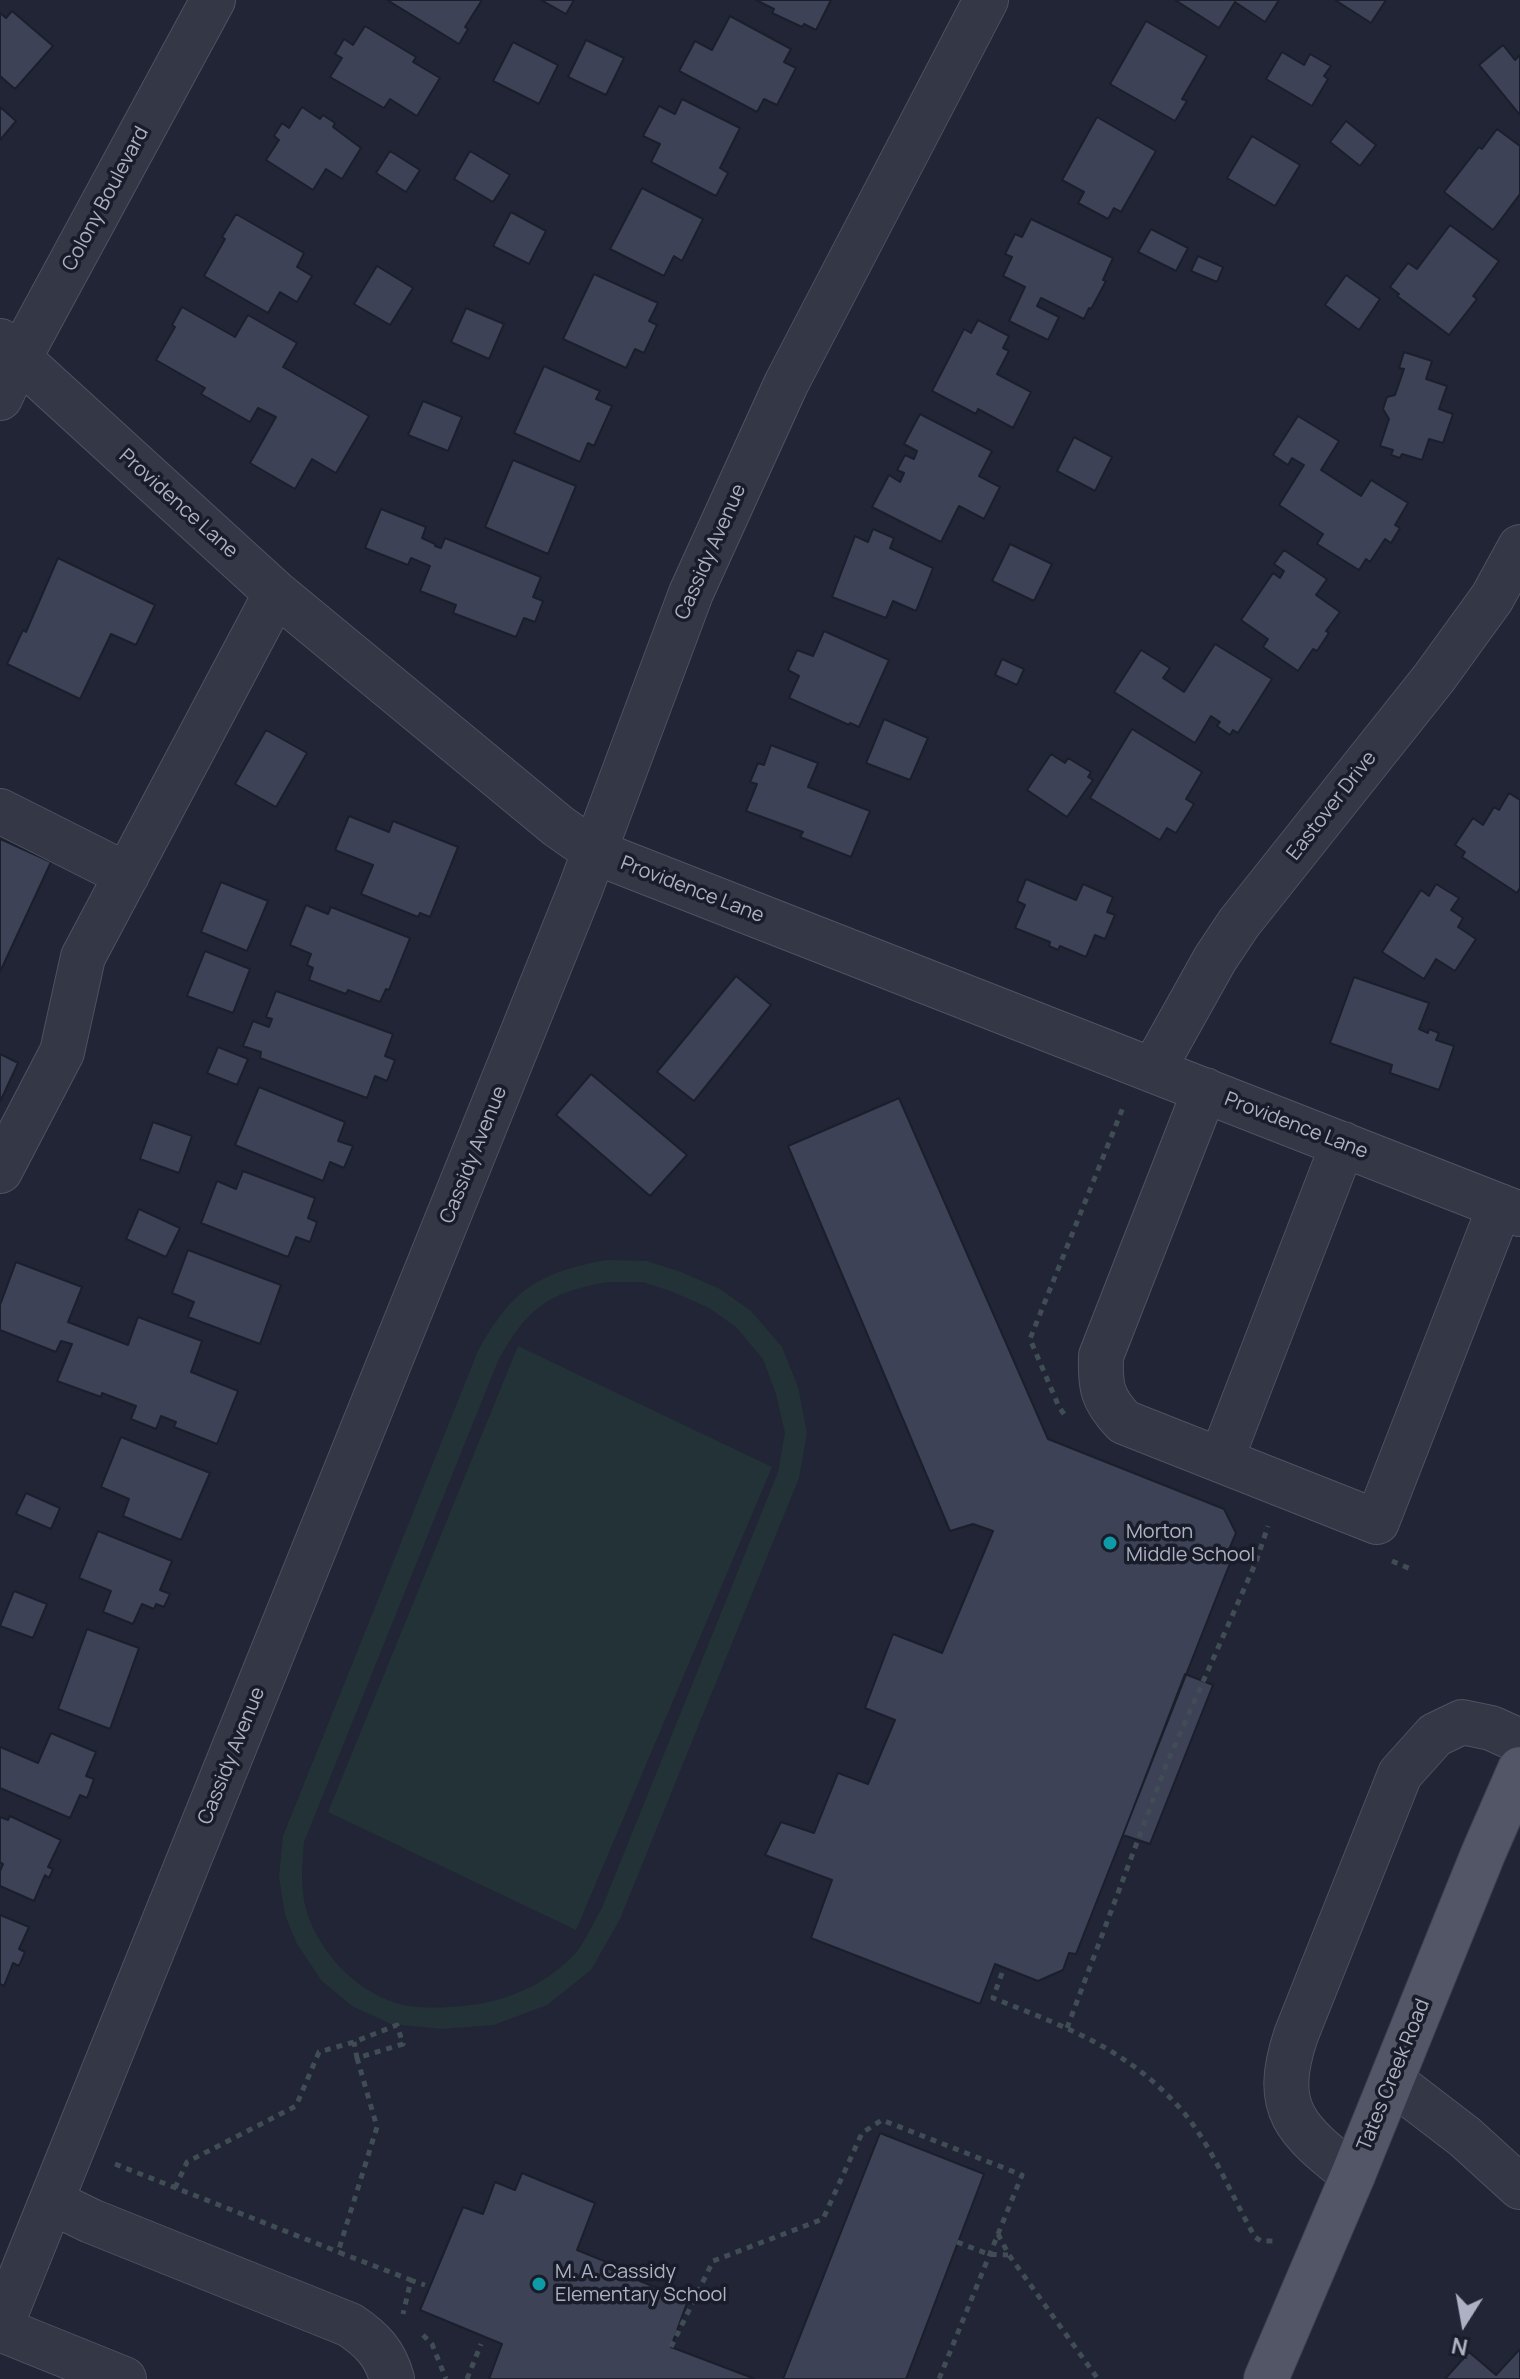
<!DOCTYPE html>
<html>
<head>
<meta charset="utf-8">
<style>
	body { margin:0 }
	#map { position:relative; width:1520px; height:2379px; overflow:hidden; background:#212535; font-family:Manrope,sans-serif }
	canvas { display:block }
	.north { position:absolute; left:1424px; top:2283px; width:80px; height:80px; -webkit-text-stroke:6px #191d2a; paint-order:stroke; rotate:191deg; font-size:22px; font-weight:700; line-height:32px; text-align:center; color:#aeb1c3 }
	.north::after { content:''; display:block; margin:auto; width:28px; height:36px; background:#aeb1c3; clip-path:polygon(50% 0,100% 100%,50% 72%,0 100%) }
</style>
</head>
<body>
<div id="map">
<canvas width="1520" height="2379"></canvas>
<div class="north">N</div>
</div>
<script>
const context = document.querySelector('canvas').getContext('2d');
context.lineJoin = 'round';
function fill(path, color) { context.fillStyle = color; context.fill(path, 'evenodd'); }
function strokePath(path, color, width, dash) { context.strokeStyle = color; context.lineWidth = width; context.lineCap = dash ? 'butt' : 'round'; context.setLineDash(dash || []); context.stroke(path); }
function drawText(font, color, halo, rows, align = 'center') {
  context.font = font + ' Manrope,sans-serif'; context.lineWidth = 7; context.setLineDash([]); context.textBaseline = 'middle'; context.strokeStyle = halo; context.fillStyle = color; for (const [text, x, y, turn = 0] of rows) {
    context.save(); context.translate(x, y); context.rotate((+turn || 0) * Math.PI / 180); context.textAlign = isNaN(turn) ? turn : align; if (halo) context.strokeText(text, 0, 0); context.fillText(text, 0, 0); context.restore();
  }
}
fill(new Path2D(`
	M606 1260 647 1261 681 1272 720 1289 751 1311 782 1347 798 1387 807 1433 799 1478 620 1919 591 1970 547 2005 494 2025 442 2029 391 2024 352 2006 321 1980 297 1944 285 1915 279 1877 283 1836 478 1351C512 1290 537 1273 606 1260ZM608 1282H643L673 1292 709 1308 736 1327 763 1359 776 1394 785 1433 778 1472 601 1910C592 1925 584 1945 572 1957 542 1987 504 2002 463 2006 442 2008 416 2009 396 2003 354 1990 318 1951 306 1909 300 1887 302 1864 304 1842L498 1361C528 1307 547 1293 608 1282Z
	M518 1346 772 1467 576 1930 328 1812Z`), '#233237');
const building = new Path2D(`
	M387 0H482L465 27 468 29 459 44Z
	M541 0H574L566 14Z
	M756 0H831L816 30 804 24 802 27 772 13 774 9Z
	M1175 0H1279L1265 22 1235 2 1219 28Z
	M1335 0H1386L1371 23Z
	M12 11 53 46 15 89 0 76V13L6 18Z
	M730 16 791 49 784 62 796 68 777 105 764 99 757 112 679 71 695 41 712 50Z
	M1146 21 1207 56 1182 99 1187 101 1175 121 1110 84Z
	M365 26 416 57 413 62 440 78 417 116 390 99 384 108 330 77 342 58 335 54 344 39 353 45Z
	M586 40 624 58 606 95 568 77Z
	M513 42 558 65 539 104 493 81Z
	M1503 45 1515 60 1520 55V115L1479 65Z
	M1282 52 1304 65 1310 54 1331 66 1324 76 1328 79 1312 106 1266 79Z
	M682 99 740 128 720 168 728 173 716 196 651 162 660 144 643 136 659 106 675 114Z
	M0 107 16 121 0 140Z
	M302 107 320 119 323 115 335 123 333 127 361 148 342 179 326 169 313 190 266 160 279 140 274 136 282 123 289 128Z
	M1097 117 1156 151 1121 212 1114 208 1108 219 1078 203 1084 192 1062 180Z
	M1346 121 1376 145 1360 166 1330 142Z
	M1497 129 1520 146V194L1493 230 1444 192 1479 147 1482 149Z
	M1252 136 1300 165 1275 206 1227 178Z
	M390 151 420 170 406 192 376 173Z
	M470 151 510 175 493 202 454 179Z
	M642 188 703 219 682 261 674 256 664 276 610 249Z
	M511 212 546 231 529 264 493 246Z
	M236 214 304 253 297 267 312 276 297 302 280 292 268 313 204 276 225 239 222 237Z
	M1031 219 1113 258 1103 280 1106 281 1091 309 1089 308 1084 319 1041 298 1037 306 1059 317 1048 340 1009 321 1025 287 1003 276 1012 257 1005 254 1015 234 1022 237Z
	M1450 225 1499 261 1473 296 1477 299 1449 335 1397 296 1399 294 1390 287 1408 263 1417 269Z
	M1151 229 1188 248 1176 271 1138 252Z
	M1198 256 1223 267 1217 282 1191 271Z
	M377 266 413 288 390 325 354 304Z
	M594 274 658 303 649 321 657 325 644 353 635 349 626 368 563 339Z
	M1346 275 1380 299 1359 330 1325 305Z
	M182 307 235 337 248 315 297 343 283 367 369 416 336 473 312 459 295 489 250 463 276 417 258 408 250 422 201 394 205 388 156 360 175 327 172 325Z
	M466 308 504 324 489 359 451 342Z
	M978 320 1009 336 1003 348 1009 351 997 374 1031 392 1013 428 978 409 976 414 932 391 964 329 971 333Z
	M1404 352 1432 361 1426 379 1447 386 1439 409 1453 414 1443 443 1429 439 1422 460 1402 454 1400 458 1391 455 1393 450 1380 446 1389 419 1383 409 1387 397 1395 395 1404 369 1399 368Z
	M544 366 600 391 596 399 612 406 594 446 588 443 580 462 514 433Z
	M423 401 462 417 448 451 408 435Z
	M920 414 992 451 979 476 1000 487 984 519 959 506 941 542 872 507 889 475 900 482 904 473 897 470 905 455 914 459 917 451 904 444Z
	M1298 416 1339 441 1321 470 1361 496 1371 480 1408 503 1395 525 1400 528 1391 543 1385 539 1370 562 1366 559 1359 570 1317 544 1323 534 1279 505 1304 465 1292 458 1288 465 1273 455Z
	M1074 437 1112 457 1095 491 1057 471Z
	M513 460 576 486 548 554 485 527Z
	M381 509 426 527 422 538 435 544V546L441 548 445 538 541 577 533 597 543 601 535 622 524 618 516 637 453 613 456 605 420 591 430 566 411 558 408 565 365 548Z
	M873 529 894 538 890 548 933 568 916 611 893 601 886 618 832 597 855 536 868 542Z
	M1010 544 1052 564 1034 601 992 581Z
	M1284 550 1327 579 1316 595 1340 612 1326 631 1329 633 1317 651 1313 649 1298 671 1263 647 1268 639 1241 620 1273 573 1280 578 1284 571 1274 564Z
	M58 558 155 605 136 645 111 634 80 699 7 664 23 630 26 632Z
	M824 631 889 660 859 727 850 723 849 725 789 698 799 676 788 670 797 650 813 656Z
	M1215 644 1272 679 1238 733 1233 730 1230 735 1217 726 1220 722 1211 716 1195 743 1114 692 1141 650 1170 668 1163 678 1184 692Z
	M1002 659 1024 669 1017 685 995 675Z
	M884 719 928 738 910 780 866 763Z
	M1132 729 1202 772 1186 799 1194 804 1176 833 1167 828 1160 840 1090 798Z
	M266 730 307 753 276 807 235 784Z
	M771 745 818 763 808 787 870 811 851 857 800 837 803 832 746 811 757 784 750 782 758 763 764 765Z
	M1051 754 1065 763 1068 758 1091 772 1088 777 1093 780 1067 817 1027 790Z
	M1509 793 1520 800V888L1517 893 1462 857 1465 852 1455 845 1473 818 1483 825 1494 807 1499 810Z
	M349 816 389 832 393 821 458 847 430 917 420 913 418 917 361 894 373 865 335 850Z
	M0 839 51 862 0 972Z
	M1026 879 1076 900 1083 884 1113 897 1107 912 1115 915 1105 939 1095 935 1086 957 1060 946 1058 950 1049 946 1050 942 1015 928 1025 905 1017 901Z
	M221 882 268 901 247 951 201 932Z
	M1436 884 1459 898 1451 910 1463 918 1458 927 1476 939 1455 971 1436 959 1424 979 1382 952 1421 890 1429 896Z
	M306 905 328 914 331 907 410 938 389 990 386 989 380 1002 348 990 346 994 309 980 313 968 307 965 311 954 290 945Z
	M205 951 250 969 233 1013 187 996Z
	M736 976 771 1005 694 1101 657 1072Z
	M1354 977 1429 1003 1419 1029 1428 1033 1429 1029 1439 1033 1436 1040 1454 1046 1439 1090 1390 1073 1392 1065 1330 1043Z
	M276 991 393 1034 385 1056 395 1060 387 1081 375 1076 367 1098 260 1058 261 1052 243 1046 253 1021 269 1027 272 1019 266 1017Z
	M218 1047 248 1059 237 1085 207 1073Z
	M0 1054 18 1063 0 1102Z
	M591 1074 687 1155 650 1196 556 1115Z
	M259 1087 345 1122 338 1141 353 1146 344 1168 330 1162 323 1181 235 1145Z
	M899 1098 1048 1439 1224 1509 1236 1533 1228 1552 1234 1553 1076 1954 1069 1953 1063 1970 1038 1981 995 1964 980 2004 811 1938 832 1880 765 1855 781 1822 814 1833 838 1773 868 1784 895 1720 865 1708 893 1634 942 1653 993 1531 973 1524 950 1531 788 1146Z
	M153 1122 192 1136 179 1173 140 1159Z
	M243 1171 315 1198 308 1218 317 1222 310 1242 296 1237 288 1257 201 1223 217 1181 236 1189Z
	M139 1209 180 1228 166 1257 126 1239Z
	M188 1250 281 1285 260 1344 188 1317 194 1302 172 1293Z
	M16 1262 82 1287 68 1322 128 1345 138 1317 202 1341 191 1372 238 1391 217 1444 174 1427 176 1422 161 1416 156 1429 131 1419 136 1406 102 1393 101 1397 57 1381 72 1344 61 1341 56 1352 0 1330V1305Z
	M121 1437 210 1473 181 1540 123 1516 129 1499 101 1487Z
	M26 1493 60 1508 51 1529 16 1514Z
	M98 1531 172 1561 160 1590 170 1594 164 1607 156 1604 154 1609 142 1604 133 1624 103 1612 111 1591 79 1578Z
	M14 1591 47 1604 33 1638 0 1626Z
	M87 1629 139 1648 110 1729 58 1709Z
	M1185 1674 1213 1685 1150 1844 1123 1835Z
	M51 1733 96 1752 86 1776 94 1779 87 1798 80 1795 70 1818 0 1788V1747L38 1763Z
	M10 1816 61 1840 48 1867 53 1869 49 1878 45 1875 34 1901 0 1886V1871L3 1864 0 1862V1817L8 1820Z
	M0 1915 29 1927 19 1949 25 1952 19 1966 13 1963 4 1986 0 1984Z
	M880 2133 984 2174 906 2379H783Z
	M522 2173 595 2203 577 2250 609 2263 607 2268 688 2300 671 2347 755 2379H489L502 2344 420 2310 463 2207 483 2214 495 2182 515 2190Z
	M1520 2349V2379H1445L1469 2352 1496 2375Z`);
fill(building, '#3d4256');
strokePath(building, '#1b1f2c', 2);
const minor = new Path2D(`
	M0 341 276 593 558 826 595 852 1520 1214
	M0 398 18 360 213 0
	M0 811 127 875
	M1153 1070 1215 959 1239 923 1434 678 1492 598 1520 547
	M1205 1090 1101 1356C1100 1387 1102 1399 1124 1422L1377 1522 1500 1206
	M0 1171 62 1052 83 957 276 593
	M1221 1460 1343 1144
	M1392 2081 1465 2137 1520 2187
	M1353 2175C1296 2130 1271 2110 1296 2035L1400 1774 1435 1735 1462 1722 1491 1728 1520 1741
	M52 2202 91 2221 350 2325C372 2340 385 2353 392 2379
	M0 2328 580 890 691 593 786 384 986 0
	M0 2329 124 2379`);
const major = new Path2D(`
	M1266 2379 1353 2175 1483 1854 1520 1769`);
strokePath(minor, '#4e5261', 46);
strokePath(major, '#3d414f', 46);
strokePath(new Path2D(`
	M1064 1414 1059 1407 1030 1339 1124 1105
	M1392 1561 1413 1570
	M1002 1973 993 1998C1068 2028 1131 2050 1185 2114 1214 2150 1232 2197 1255 2237L1261 2241H1273
	M1067 2028 1167 1763 1256 1562 1268 1526
	M357 2058 377 2127 338 2252 411 2280 403 2314
	M115 2164 341 2253
	M175 2188 187 2162 296 2106 319 2052 354 2042 397 2025 403 2044 357 2058 354 2042
	M998 2234 1009 2255 1098 2379
	M957 2242 988 2254 1008 2255
	M410 2280 425 2285
	M423 2335 432 2344 446 2379
	M671 2347 713 2261 823 2219 862 2133 882 2120 1022 2175 939 2379
	M467 2379 481 2344`), '#404d54', 5, [6, 6]);
strokePath(minor, '#343746', 44);
strokePath(major, '#525666', 44);
for (const [x, y, r, color] of [
	[1110,1543,8,"#0f9aa8"],
	[539,2284,8,"#0f9aa8"]
]) { const dot = new Path2D(); dot.arc(x, y, r, 0, 2 * Math.PI); context.fillStyle = color; context.fill(dot); strokePath(dot, '#191d2a', 3); }
drawText('20px', '#aeb1c3', '#191d2a', [
	["Colony Boulevard",106,199,-62],
	["Providence Lane",178,504,42],
	["Cassidy Avenue",711,552,-66],
	["Eastover Drive",1332,806,-52],
	["Providence Lane",692,890,21],
	["Providence Lane",1296,1126,21],
	["Cassidy Avenue",474,1155,-68],
	["Cassidy Avenue",232,1756,-68],
	["Tates Creek Road",1394,2075,-68]
]);
drawText('20px', '#aeb1c3', '#191d2a', [
	["Morton",1126,1532],
	["Middle School",1126,1555],
	["M. A. Cassidy",555,2272],
	["Elementary School",555,2295]
], 'left');
</script>
</body>
</html>
